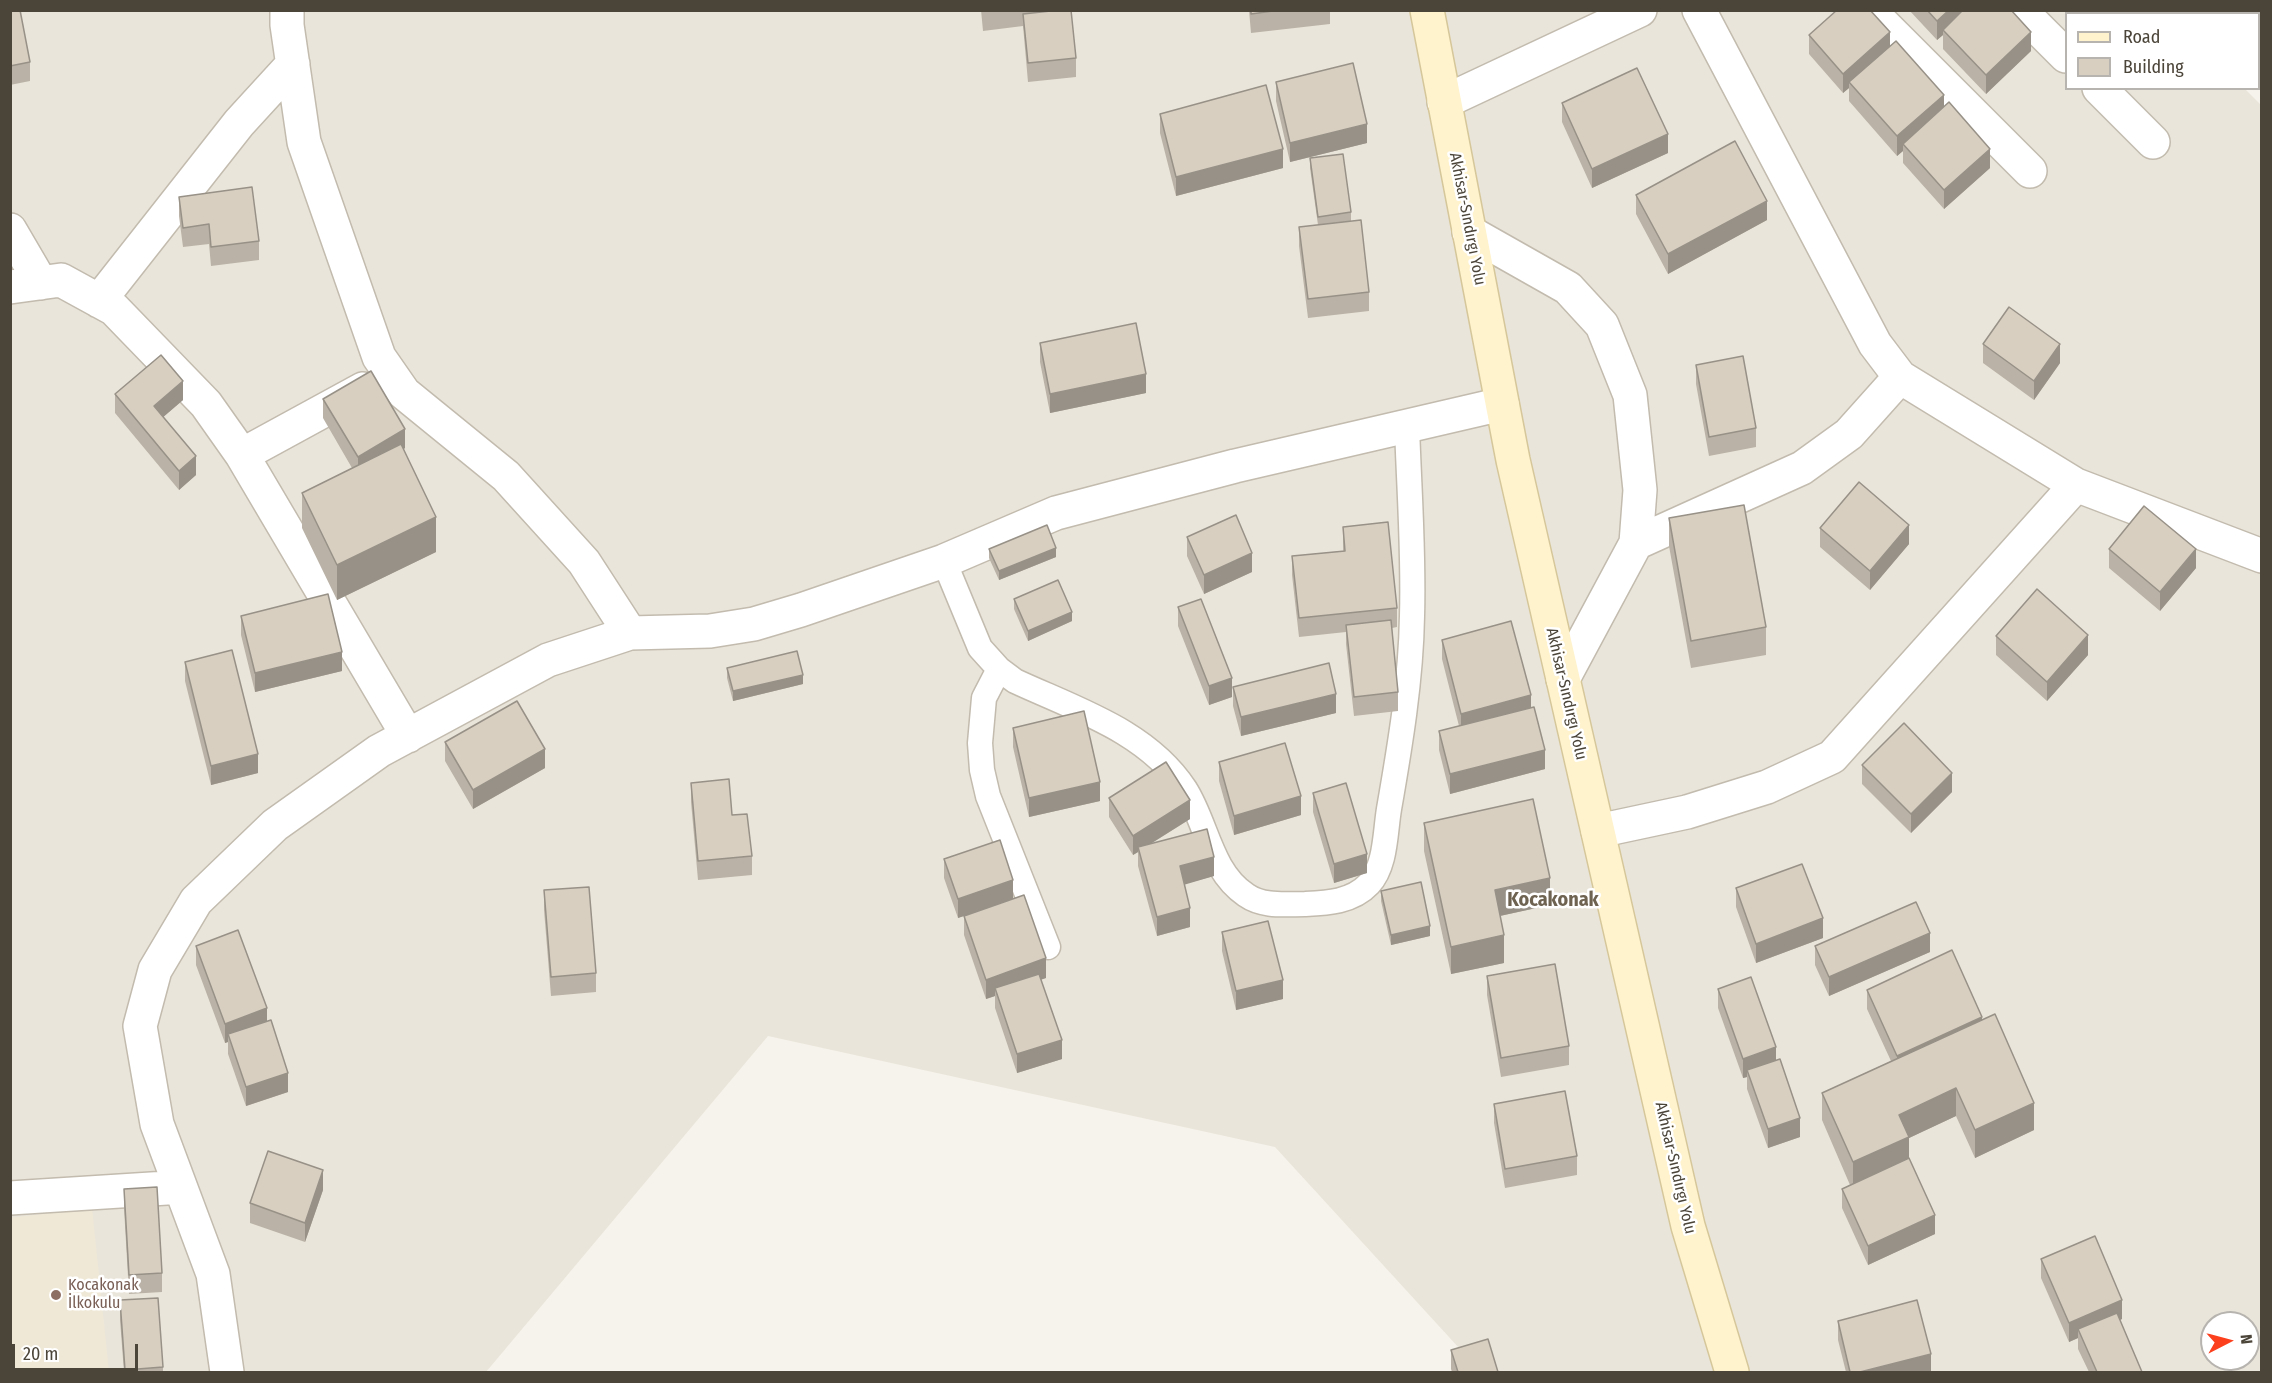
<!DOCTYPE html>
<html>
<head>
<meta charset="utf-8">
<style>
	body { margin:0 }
	#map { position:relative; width:2272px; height:1383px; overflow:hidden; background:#f6f3ec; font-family:"Fira Sans Condensed",sans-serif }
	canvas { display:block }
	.frame { position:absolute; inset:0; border:12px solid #4b4439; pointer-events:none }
	.legend { position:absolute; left:2065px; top:12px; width:195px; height:78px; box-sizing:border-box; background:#fff; border:2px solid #b7b4b0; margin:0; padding:8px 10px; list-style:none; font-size:18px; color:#4b4439 }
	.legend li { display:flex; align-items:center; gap:12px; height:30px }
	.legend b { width:30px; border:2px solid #b7b4b0 }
	.north { position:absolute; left:2200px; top:1311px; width:60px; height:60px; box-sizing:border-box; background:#fff; border:2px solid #b7b4b0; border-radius:50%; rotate:84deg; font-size:16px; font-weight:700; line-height:24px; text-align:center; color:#4b4439 }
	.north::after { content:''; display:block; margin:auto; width:21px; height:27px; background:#fc3f1d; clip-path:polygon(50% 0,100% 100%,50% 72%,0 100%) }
	.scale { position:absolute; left:12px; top:1344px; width:126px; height:27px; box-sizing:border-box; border:3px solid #4b4439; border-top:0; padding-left:8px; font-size:18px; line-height:21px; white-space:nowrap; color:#4b4439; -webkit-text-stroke:4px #fff; paint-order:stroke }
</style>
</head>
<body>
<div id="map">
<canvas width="2272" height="1383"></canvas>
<div class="frame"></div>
<ul class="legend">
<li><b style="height:8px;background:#fff3cd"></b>Road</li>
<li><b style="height:16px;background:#d8cfc1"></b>Building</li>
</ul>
<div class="north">N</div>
<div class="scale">20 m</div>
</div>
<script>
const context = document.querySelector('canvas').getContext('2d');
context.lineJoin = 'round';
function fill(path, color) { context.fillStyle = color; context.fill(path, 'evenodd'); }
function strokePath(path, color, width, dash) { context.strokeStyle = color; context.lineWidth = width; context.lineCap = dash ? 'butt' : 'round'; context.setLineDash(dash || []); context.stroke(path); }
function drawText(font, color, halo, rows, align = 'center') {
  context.font = font + ' "Fira Sans Condensed",sans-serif'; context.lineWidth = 5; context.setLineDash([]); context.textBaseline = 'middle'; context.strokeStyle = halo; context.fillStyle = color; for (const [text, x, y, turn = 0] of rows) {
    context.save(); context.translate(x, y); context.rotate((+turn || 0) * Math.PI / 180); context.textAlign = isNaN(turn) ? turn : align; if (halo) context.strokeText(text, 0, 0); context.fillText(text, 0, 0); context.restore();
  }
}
fill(new Path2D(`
	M10 11H2164L2167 13 2066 14V88L2245 89 2261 105V1372H1481L1275 1147 768 1036 486 1372H11ZM2212 1323H2248V1359H2212Z`), '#eae5da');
fill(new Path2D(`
	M92 1208 109 1372H11L10 1218Z`), '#efe8d6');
strokePath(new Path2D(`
	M2261 10 2262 11`), '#a9d4f2', 44);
const service = new Path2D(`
	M944 561 980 648 999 669 1015 681C1075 709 1147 731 1185 789 1207 823 1210 871 1246 895 1263 907 1285 904 1305 904 1327 903 1352 902 1369 884 1386 866 1385 833 1389 809 1400 746 1411 680 1412 616 1414 553 1409 489 1407 426
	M999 669 984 698 980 743 982 770 988 796 1048 947`);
const minor = new Path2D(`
	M287 10V25L304 142 379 357 404 393 506 476 584 562 630 633
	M1699 10 1875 344 1900 377 2076 485 2262 556
	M1869 10 2030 171
	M2020 10 2066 56
	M2099 88 2153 142
	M1444 102 1640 10
	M10 230 41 283
	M1469 232 1568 288 1602 325 1630 395 1640 490 1636 543 1563 679
	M10 287 61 280 114 309 206 404 242 455 408 736
	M99 301 239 123 293 64
	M242 455 363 389
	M1636 543 1802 468 1849 434 1900 377
	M1598 831 1687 812 1767 787 1832 757 2076 485
	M10 1198 167 1188
	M227 1372 213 1274 157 1124 140 1026 155 970 196 901 275 825 379 751 548 660 630 633 710 631 754 624 801 610 944 561 1056 513 1235 466 1502 404`);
const secondary = new Path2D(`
	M1427 10 1513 460 1688 1226 1732 1372`);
strokePath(service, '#c2bbae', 27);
strokePath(minor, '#c2bbae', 36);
strokePath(secondary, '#d6c79b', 36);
strokePath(service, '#fff', 24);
strokePath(minor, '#fff', 33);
strokePath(secondary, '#fff3cd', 33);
fill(new Path2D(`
	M10 10 30 62V81L10 85Z
	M981 10H1071L1076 58V77L1028 82 1023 26 983 31Z
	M1249 10H1330V24L1251 33Z
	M1909 10H2011L2031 51 1986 94 1943 49V35L1937 40Z
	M1809 35 1890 46 1944 107 1990 168 1944 209 1903 163V151L1897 156 1849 101V88L1843 93 1809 54Z
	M1276 82 1367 143 1290 162 1276 101Z
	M1562 103 1668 153 1592 188 1562 122Z
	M1160 114 1283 168 1176 196 1160 133Z
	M1310 158 1351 212V221L1369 292V311L1308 318 1299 246V227L1318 225 1310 168Z
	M1636 195 1767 220 1668 274 1636 214Z
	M179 197 259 241V260L211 266 209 244 183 247 179 216Z
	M1040 343 1146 393 1050 413 1040 362Z
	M1983 344 2060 363 2034 400 1983 363Z
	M1696 365 1756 428V447L1709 456 1696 384Z
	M115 394 183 400 163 417 196 475 179 490 115 413Z
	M323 399 405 448 404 449 436 552 337 600 302 528V493L352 468 323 418Z
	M1669 518 1766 627V655L1691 668 1669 546Z
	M1343 527 1397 608V627L1392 628 1398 692V711L1354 716 1346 644V632L1299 637 1292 575V556L1343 551Z
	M1820 528 1909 544 1870 590 1820 547Z
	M1187 537 1252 572 1204 594 1187 556Z
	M989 549 1056 557 999 580 989 558Z
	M2109 549 2196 568 2160 611 2109 568Z
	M1014 599 1072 621 1028 641 1014 609Z
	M1178 607 1232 697 1209 705 1178 626Z
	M241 616 342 671 255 692 241 635Z
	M1996 636 2088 655 2047 701 1996 655Z
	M1442 640 1531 708 1545 769 1450 794 1439 750V731L1459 726 1442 659Z
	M185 662 258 773 211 785 185 681Z
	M727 668 803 684 733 701 727 678Z
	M1233 687 1336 713 1241 736 1233 706Z
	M1013 728 1100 801 1029 817 1013 747Z
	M445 742 545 768 473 809 445 761Z
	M1219 762 1301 815 1234 835 1219 781Z
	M1862 765 1952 792 1911 833 1862 784Z
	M691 783 732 815 752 856V875L698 880 691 802Z
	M1313 793 1367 873 1334 883 1313 812Z
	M1109 798 1190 819 1152 843 1214 876 1184 884 1190 927 1157 936 1138 866V852L1133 855 1109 817Z
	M1424 823 1550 905 1500 916 1504 963 1451 974 1424 851Z
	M944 859 1013 899 958 918 944 878Z
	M1736 888 1823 938 1756 963 1736 907Z
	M544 890 596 973V992L551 996 544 910Z
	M1381 891 1430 936 1391 945 1381 901Z
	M964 916 1046 978 1041 979 1062 1059 1017 1073 995 1008V996L986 999 964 935Z
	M1222 932 1283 999 1236 1010 1222 951Z
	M196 946 267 1021 288 1092 246 1106 228 1054V1042L225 1043 196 965Z
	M1815 946 1930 952 1829 996 1815 965Z
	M1487 976 1569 1046V1065L1501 1077 1487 995Z
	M1718 989 1776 1060 1800 1137 1768 1148 1747 1089V1077L1743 1078 1718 1008Z
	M1867 990 1982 1020 2034 1130 1975 1158 1956 1116 1909 1138V1158L1935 1234 1868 1265 1842 1208V1189L1850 1185 1822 1120V1093L1891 1061 1867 1009Z
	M1494 1104 1577 1156V1175L1505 1188 1494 1123Z
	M124 1189 162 1273V1292L129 1294 124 1208Z
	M323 1190 305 1242 250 1223V1203Z
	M2041 1259 2122 1319 2120 1320 2142 1372H2089L2078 1349V1338L2069 1342 2041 1278Z
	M120 1300 163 1367V1372H124L120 1320Z
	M1838 1321 1931 1372H1846L1838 1340Z
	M1451 1350 1498 1372H1452L1451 1369Z`), '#bab2a6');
fill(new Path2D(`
	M1949 10H1969L1943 30V35L1937 40V21Z
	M1890 32V52L1849 82V88L1843 93V74Z
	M2031 32V51L1986 94V75Z
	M1944 95V114L1903 144V151L1897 156V136Z
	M1367 124V143L1290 162V143Z
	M1668 134V153L1592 188V169Z
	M1283 149V168L1176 196V177Z
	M1990 149V168L1944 209V190Z
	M1767 201V220L1668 274V254Z
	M2060 344V363L2034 400V381Z
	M1146 374V393L1050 413V394Z
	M183 381V400L154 425V406Z
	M405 429V448L358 476V457Z
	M196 456V475L179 490V471Z
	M436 517V552L337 600V565Z
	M1909 525V544L1870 590V571Z
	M1056 548V557L999 580V571Z
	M2196 549V568L2160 611V592Z
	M1252 553V572L1204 594V575Z
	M1072 612V621L1028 641V631Z
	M2088 635V655L2047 701V682Z
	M342 652V671L255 692V673Z
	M803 675V684L733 701V691Z
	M1232 678V697L1209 705V686Z
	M1336 694V713L1241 736V717Z
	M1531 695V714L1461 733V714Z
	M545 749V768L473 809V790Z
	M1545 750V769L1450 794V774Z
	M258 754V773L211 785V766Z
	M1952 773V792L1911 833V814Z
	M1100 782V801L1029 817V798Z
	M1301 796V815L1234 835V816Z
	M1190 800V819L1139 851 1138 847V852L1133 855V836Z
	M1367 854V873L1334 883V864Z
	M1214 857V876L1180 886V866Z
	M1550 878V905L1495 917V890Z
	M1013 880V899L958 918V899Z
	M1190 908V927L1157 936V917Z
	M1823 918V938L1756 963V944Z
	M1430 926V936L1391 945V935Z
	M1930 933V952L1829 996V977Z
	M1504 935V963L1451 974V947Z
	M1046 958V978L997 995 995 988V996L986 999V980Z
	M1283 980V999L1236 1010V991Z
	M267 1008V1028L228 1034V1042L225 1043V1024Z
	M1982 1017V1036L1897 1075V1056Z
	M1062 1040V1059L1017 1073V1054Z
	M1776 1047V1067L1747 1070V1077L1743 1078V1059Z
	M288 1073V1092L246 1106V1087Z
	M1956 1088V1116L1909 1138V1164L1853 1190V1162L1899 1115Z
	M2034 1103V1130L1975 1158V1130Z
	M1800 1118V1137L1768 1148V1129Z
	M323 1170V1190L305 1242V1223Z
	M1935 1215V1234L1868 1265V1246Z
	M2122 1300V1319L2081 1336 2078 1329V1338L2069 1342V1323Z
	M1931 1354V1372H1860Z`), '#979187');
const building = new Path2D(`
	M10 10H20L30 62 10 66Z
	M1060 10H1071L1076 58 1028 63 1023 14Z
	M1251 10H1280L1251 14Z
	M1837 10H1870L1890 32 1843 74 1809 35Z
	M1927 10H1949L1937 21Z
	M1963 10H2011L2031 32 1986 75 1943 30Z
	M1896 41 1944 95 1897 136 1849 82Z
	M1353 63 1367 124 1290 143 1276 82Z
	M1637 68 1668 134 1592 169 1562 103Z
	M1266 85 1283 149 1176 177 1160 114Z
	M1949 102 1990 149 1944 190 1903 144Z
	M1735 141 1767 201 1668 254 1636 195Z
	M1343 154 1351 212 1318 217 1310 158Z
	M252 187 259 241 211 247 209 224 183 228 179 197Z
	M1361 220 1369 292 1308 299 1299 227Z
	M2009 307 2060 344 2034 381 1983 344Z
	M1136 323 1146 374 1050 394 1040 343Z
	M161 355 183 381 154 406 196 456 179 471 115 394Z
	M1743 356 1756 428 1709 437 1696 365Z
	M371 371 405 429 358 457 323 399Z
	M401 444 436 517 337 565 302 493Z
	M1859 482 1909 525 1870 571 1820 528Z
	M1744 505 1766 627 1691 641 1669 518Z
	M2144 506 2196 549 2160 592 2109 549Z
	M1236 515 1252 553 1204 575 1187 537Z
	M1388 522 1397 608 1299 618 1292 556 1345 551 1343 527Z
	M1047 525 1056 548 999 571 989 549Z
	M1058 580 1072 612 1028 631 1014 599Z
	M2037 589 2088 635 2047 682 1996 636Z
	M328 594 342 652 255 673 241 616Z
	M1201 599 1232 678 1209 686 1178 607Z
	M1391 620 1398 692 1354 697 1346 625Z
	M1511 621 1531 695 1461 714 1442 640Z
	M232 650 258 754 211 766 185 662Z
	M797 651 803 675 733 691 727 668Z
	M1329 663 1336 694 1241 717 1233 687Z
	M517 701 545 749 473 790 445 742Z
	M1534 707 1545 750 1450 774 1439 731Z
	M1084 711 1100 782 1029 798 1013 728Z
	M1904 723 1952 773 1911 814 1862 765Z
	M1285 743 1301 796 1234 816 1219 762Z
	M1166 762 1190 800 1133 836 1109 798Z
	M729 779 732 815 747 814 752 856 698 861 691 783Z
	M1346 783 1367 854 1334 864 1313 793Z
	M1533 799 1550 878 1495 890 1504 935 1451 947 1424 823Z
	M1207 829 1214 857 1180 866 1190 908 1157 917 1138 847Z
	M1000 840 1013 880 958 899 944 859Z
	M1802 864 1823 918 1756 944 1736 888Z
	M1421 882 1430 926 1391 935 1381 891Z
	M589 887 596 973 551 977 544 890Z
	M1024 895 1046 958 986 980 964 916Z
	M1916 902 1930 933 1829 977 1815 946Z
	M1268 921 1283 980 1236 991 1222 932Z
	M238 930 267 1008 225 1024 196 946Z
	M1952 950 1982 1017 1897 1056 1867 990Z
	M1555 964 1569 1046 1501 1058 1487 976Z
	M1039 974 1062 1040 1017 1054 995 988Z
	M1751 977 1776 1047 1743 1059 1718 989Z
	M1995 1014 2034 1103 1975 1130 1956 1088 1899 1115 1909 1137 1853 1162 1822 1093Z
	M271 1020 288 1073 246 1087 228 1034Z
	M1780 1059 1800 1118 1768 1129 1747 1070Z
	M1565 1091 1577 1156 1505 1169 1494 1104Z
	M268 1151 323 1170 305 1223 250 1203Z
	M1909 1158 1935 1215 1868 1246 1842 1189Z
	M157 1187 162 1273 129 1275 124 1189Z
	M2095 1236 2122 1300 2069 1323 2041 1259Z
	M158 1298 163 1367 125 1370 120 1300Z
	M1917 1300 1931 1354 1860 1372H1850L1838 1321Z
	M2117 1313 2142 1372H2097L2078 1329Z
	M1488 1339 1498 1372H1458L1451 1350Z`);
fill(building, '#d8cfc1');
strokePath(building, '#979187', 1.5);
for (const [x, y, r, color] of [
	[56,1295,6,"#8d6e63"]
]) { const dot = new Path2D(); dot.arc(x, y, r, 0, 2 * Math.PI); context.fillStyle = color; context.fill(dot); strokePath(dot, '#fff', 2); }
drawText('16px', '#4b4439', '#fff', [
	["Akhisar-Sındırgı Yolu",1467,219,79],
	["Akhisar-Sındırgı Yolu",1566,694,77],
	["Akhisar-Sındırgı Yolu",1675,1168,77]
]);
drawText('16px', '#785e54', '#fff', [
	["Kocakonak",68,1286],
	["İlkokulu",68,1304]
], 'left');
drawText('bold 20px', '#6e6250', '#fff', [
	["Kocakonak",1553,900]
]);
</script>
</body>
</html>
